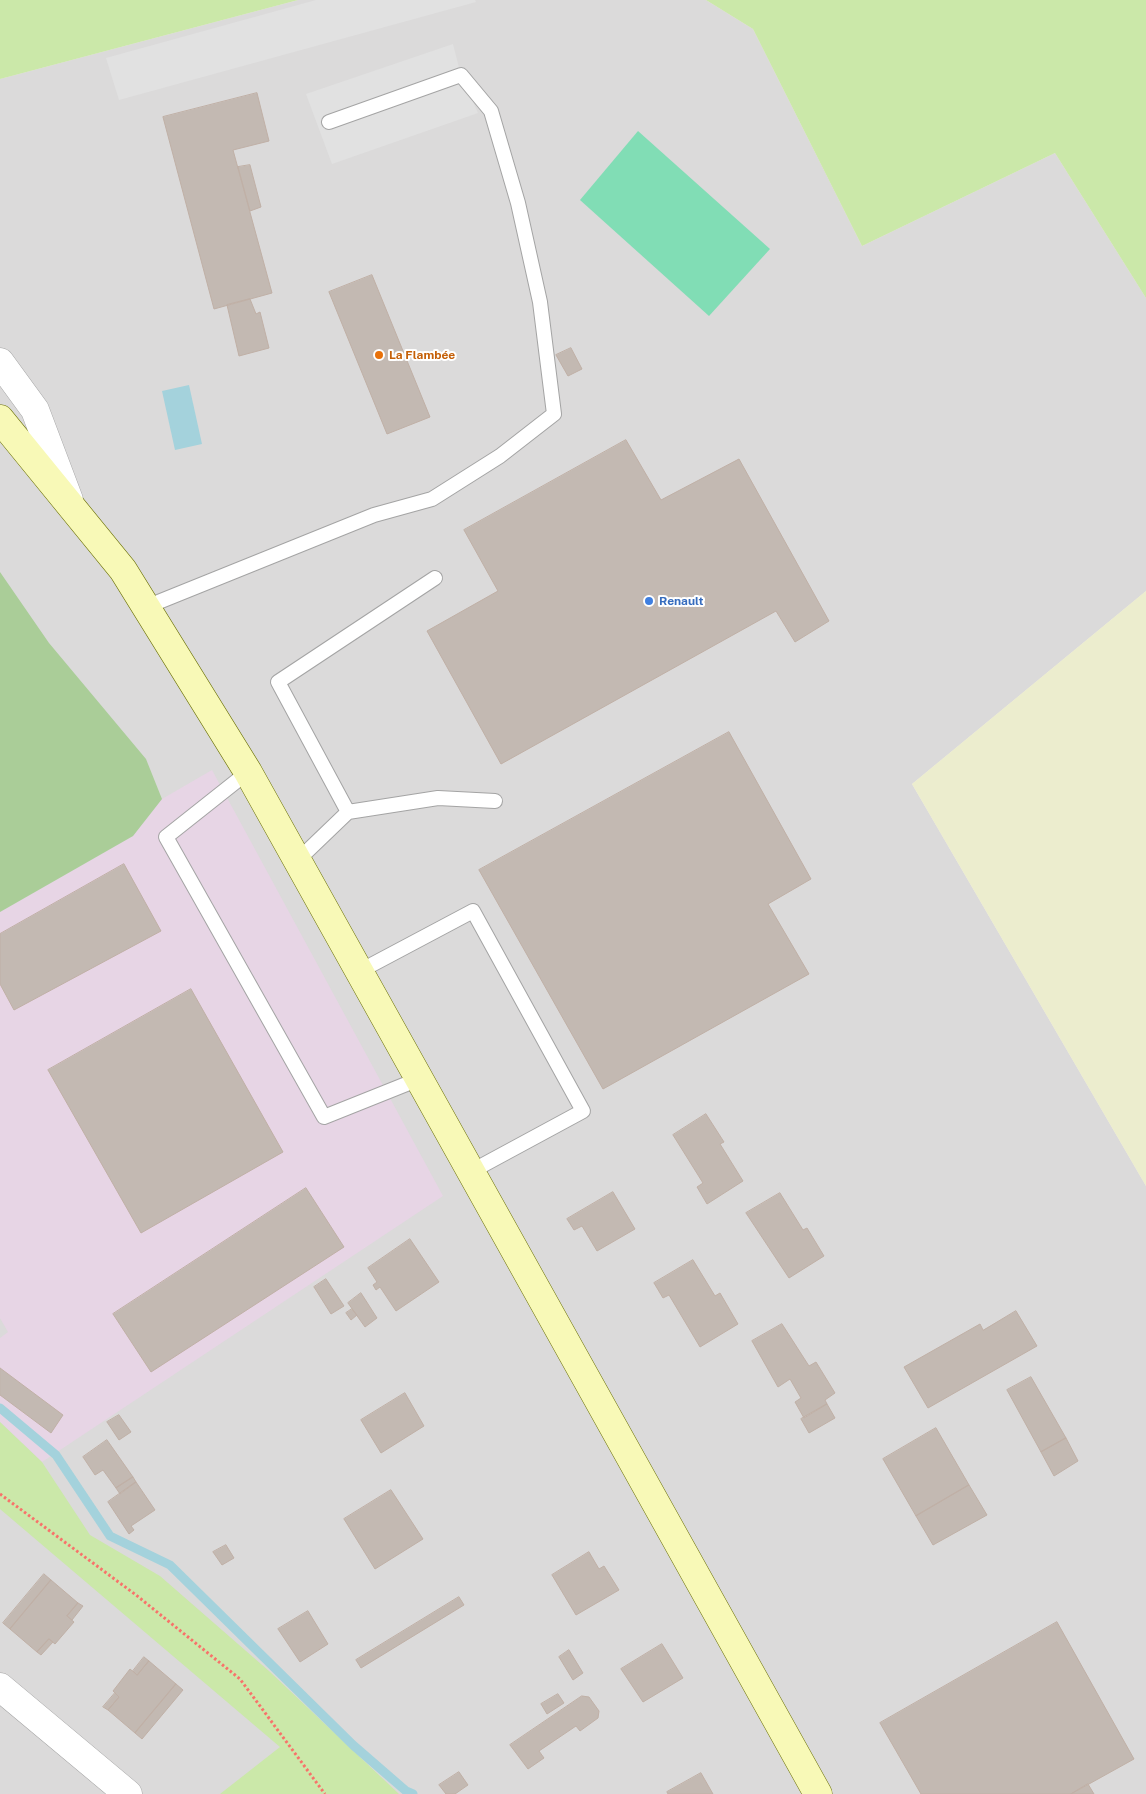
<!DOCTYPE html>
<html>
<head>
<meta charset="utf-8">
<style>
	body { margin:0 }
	canvas { display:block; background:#eeeae3 }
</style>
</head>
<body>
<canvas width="1146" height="1794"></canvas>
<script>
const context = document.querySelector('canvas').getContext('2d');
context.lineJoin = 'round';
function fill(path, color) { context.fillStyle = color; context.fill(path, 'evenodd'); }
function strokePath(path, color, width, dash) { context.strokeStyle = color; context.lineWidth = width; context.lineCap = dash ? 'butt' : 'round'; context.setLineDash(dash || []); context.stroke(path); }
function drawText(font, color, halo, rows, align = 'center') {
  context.font = font + ' "Public Sans",sans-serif'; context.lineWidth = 4; context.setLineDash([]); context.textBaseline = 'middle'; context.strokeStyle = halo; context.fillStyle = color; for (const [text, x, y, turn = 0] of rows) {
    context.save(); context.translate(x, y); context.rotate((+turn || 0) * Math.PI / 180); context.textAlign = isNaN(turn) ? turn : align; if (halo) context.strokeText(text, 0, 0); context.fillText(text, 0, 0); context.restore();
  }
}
fill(new Path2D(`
	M298 0H706L753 29 862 246 1055 153 1146 298V591L912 784 1146 1186V1794H0V79Z`), '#dbdada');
fill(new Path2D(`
	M212 770 443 1196 42 1462 0 1422V1338L8 1332 0 1318V912L133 836 162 799Z`), '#e7d5e5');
fill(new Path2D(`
	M1146 591V1186L912 784Z`), '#ecedce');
fill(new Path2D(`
	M0 0H298L0 79Z
	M706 0H1146V298L1055 153 862 246 753 29Z
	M0 1422 42 1462 90 1535 160 1576 269 1671 399 1794H220L280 1747 0 1509Z`), '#cbe8a9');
fill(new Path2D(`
	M0 572 49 643 146 759 162 799 133 836 0 912Z`), '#aacd98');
fill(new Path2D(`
	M638 131 770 249 709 316 580 200Z`), '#81ddb5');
fill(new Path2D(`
	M316 0H475L476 2 119 100 106 58Z
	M453 44 461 75 478 113 332 164 306 94Z`), '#e1e1e1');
fill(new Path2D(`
	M189 385 202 444 175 450 162 391Z`), '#a4d2dc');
strokePath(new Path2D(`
	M0 1408 56 1455 110 1536 170 1565 353 1745 406 1791 413 1794`), '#a4d2dc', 9);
const building = new Path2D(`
	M257 93 269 141 233 150 272 293 214 309 163 117Z
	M250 165 261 207 250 211 238 167Z
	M372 275 430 417 387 434 329 292Z
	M250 299 256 314 260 312 269 348 239 356 227 305Z
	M571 348 582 369 568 376 556 355Z
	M626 440 661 500 739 459 829 621 795 642 776 611 501 764 427 631 498 591 464 530Z
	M729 732 811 879 768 904 809 974 603 1089 479 870Z
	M124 864 161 931 14 1010 0 984V934Z
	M191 989 283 1152 141 1233 48 1070Z
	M706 1114 724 1142 720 1144 743 1181 707 1204 697 1187 703 1183 673 1135Z
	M306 1188 344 1247 151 1372 113 1314Z
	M613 1192 635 1229 597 1251 582 1226 574 1230 567 1219Z
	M780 1193 803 1230 807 1228 824 1256 789 1278 746 1213Z
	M410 1239 439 1282 396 1311 380 1287 376 1290 373 1285 377 1282 368 1268Z
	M693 1260 715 1296 720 1293 738 1324 700 1347 669 1295 663 1298 654 1283Z
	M326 1279 344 1306 331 1314 314 1287Z
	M361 1293 377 1318 365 1327 348 1303Z
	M352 1309 357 1315 351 1320 346 1313Z
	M1016 1311 1037 1346 928 1408 904 1367 980 1324 983 1330Z
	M782 1324 809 1366 816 1362 835 1393 825 1400 827 1404 804 1418 795 1402 801 1398 790 1379 778 1387 752 1341Z
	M0 1368 63 1415 51 1433 0 1395Z
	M1031 1377 1066 1438 1041 1452 1007 1390Z
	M405 1393 424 1426 381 1453 361 1420Z
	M827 1404 835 1418 809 1433 801 1419Z
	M119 1415 131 1432 119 1440 107 1422Z
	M936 1428 969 1485 916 1516 883 1459Z
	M1066 1438 1078 1461 1054 1476 1041 1452Z
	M107 1440 133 1477 116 1488 103 1470 95 1475 83 1457Z
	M133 1477 136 1482 120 1494 116 1488Z
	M136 1482 155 1510 131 1526 134 1530 129 1534 108 1502Z
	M969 1485 987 1515 933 1545 916 1516Z
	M391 1490 423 1539 375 1569 344 1519Z
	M226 1545 234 1558 222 1565 213 1552Z
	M589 1552 599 1569 604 1566 619 1590 576 1615 552 1575Z
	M44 1574 51 1580 10 1629 3 1623Z
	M51 1580 78 1603 67 1616 74 1622 55 1644 49 1639 37 1652 10 1629Z
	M459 1597 464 1605 361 1668 356 1660Z
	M78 1603 83 1606 72 1620 67 1616Z
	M308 1611 328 1644 300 1662 278 1629Z
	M1057 1622 1134 1759 1071 1794H921L880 1723Z
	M49 1639 53 1642 41 1655 37 1652Z
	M662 1644 683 1678 643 1702 621 1669Z
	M569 1650 583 1673 573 1680 559 1657Z
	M144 1657 149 1661 137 1675 133 1671Z
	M149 1661 176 1684 135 1733 108 1710 119 1697 113 1691 130 1669 137 1675Z
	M176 1684 183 1690 142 1739 135 1733Z
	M115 1693 119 1697 108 1710 103 1707Z
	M558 1694 564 1703 547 1714 541 1704Z
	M582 1696 589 1697 599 1711 598 1718 580 1731 576 1726 539 1751 544 1758 528 1769 510 1745Z
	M459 1772 468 1785 455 1794H446L439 1785Z
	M701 1773 713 1794H668L667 1792Z
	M1088 1784 1094 1794H1071Z`);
fill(building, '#c3b9b2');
strokePath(building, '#c0b0a6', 1);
const lane = new Path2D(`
	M146 607 374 515 432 499 500 456 554 414 540 302 518 203 491 111 461 75 329 122
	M248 772 166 837 324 1117 419 1079
	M348 812 278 682 435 578
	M298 860 348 812 438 798 495 801
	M360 971 473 911 583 1111 472 1171`);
const street = new Path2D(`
	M0 362 35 410 69 500
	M0 1687 128 1794`);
const secondary = new Path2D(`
	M0 419 123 570 248 772 818 1794`);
strokePath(lane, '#a4a4a4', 16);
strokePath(street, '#a4a4a4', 29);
strokePath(secondary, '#6c7206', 29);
strokePath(new Path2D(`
	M0 1494 136 1595 240 1679 325 1794`), '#f8726a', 3, [2.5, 2.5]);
strokePath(lane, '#fff', 14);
strokePath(street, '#fff', 28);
strokePath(secondary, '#f8f9b7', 28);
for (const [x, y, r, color] of [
	[379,355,5,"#e8710a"],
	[649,601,5,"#3f7fe0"]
]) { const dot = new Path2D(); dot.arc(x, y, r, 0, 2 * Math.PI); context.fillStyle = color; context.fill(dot); strokePath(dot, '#fff', 2); }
drawText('bold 12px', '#c56008', '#fff', [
	["La Flambée",389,355]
], 'left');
drawText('bold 12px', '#366cbe', '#fff', [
	["Renault",659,601]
], 'left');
</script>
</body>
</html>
